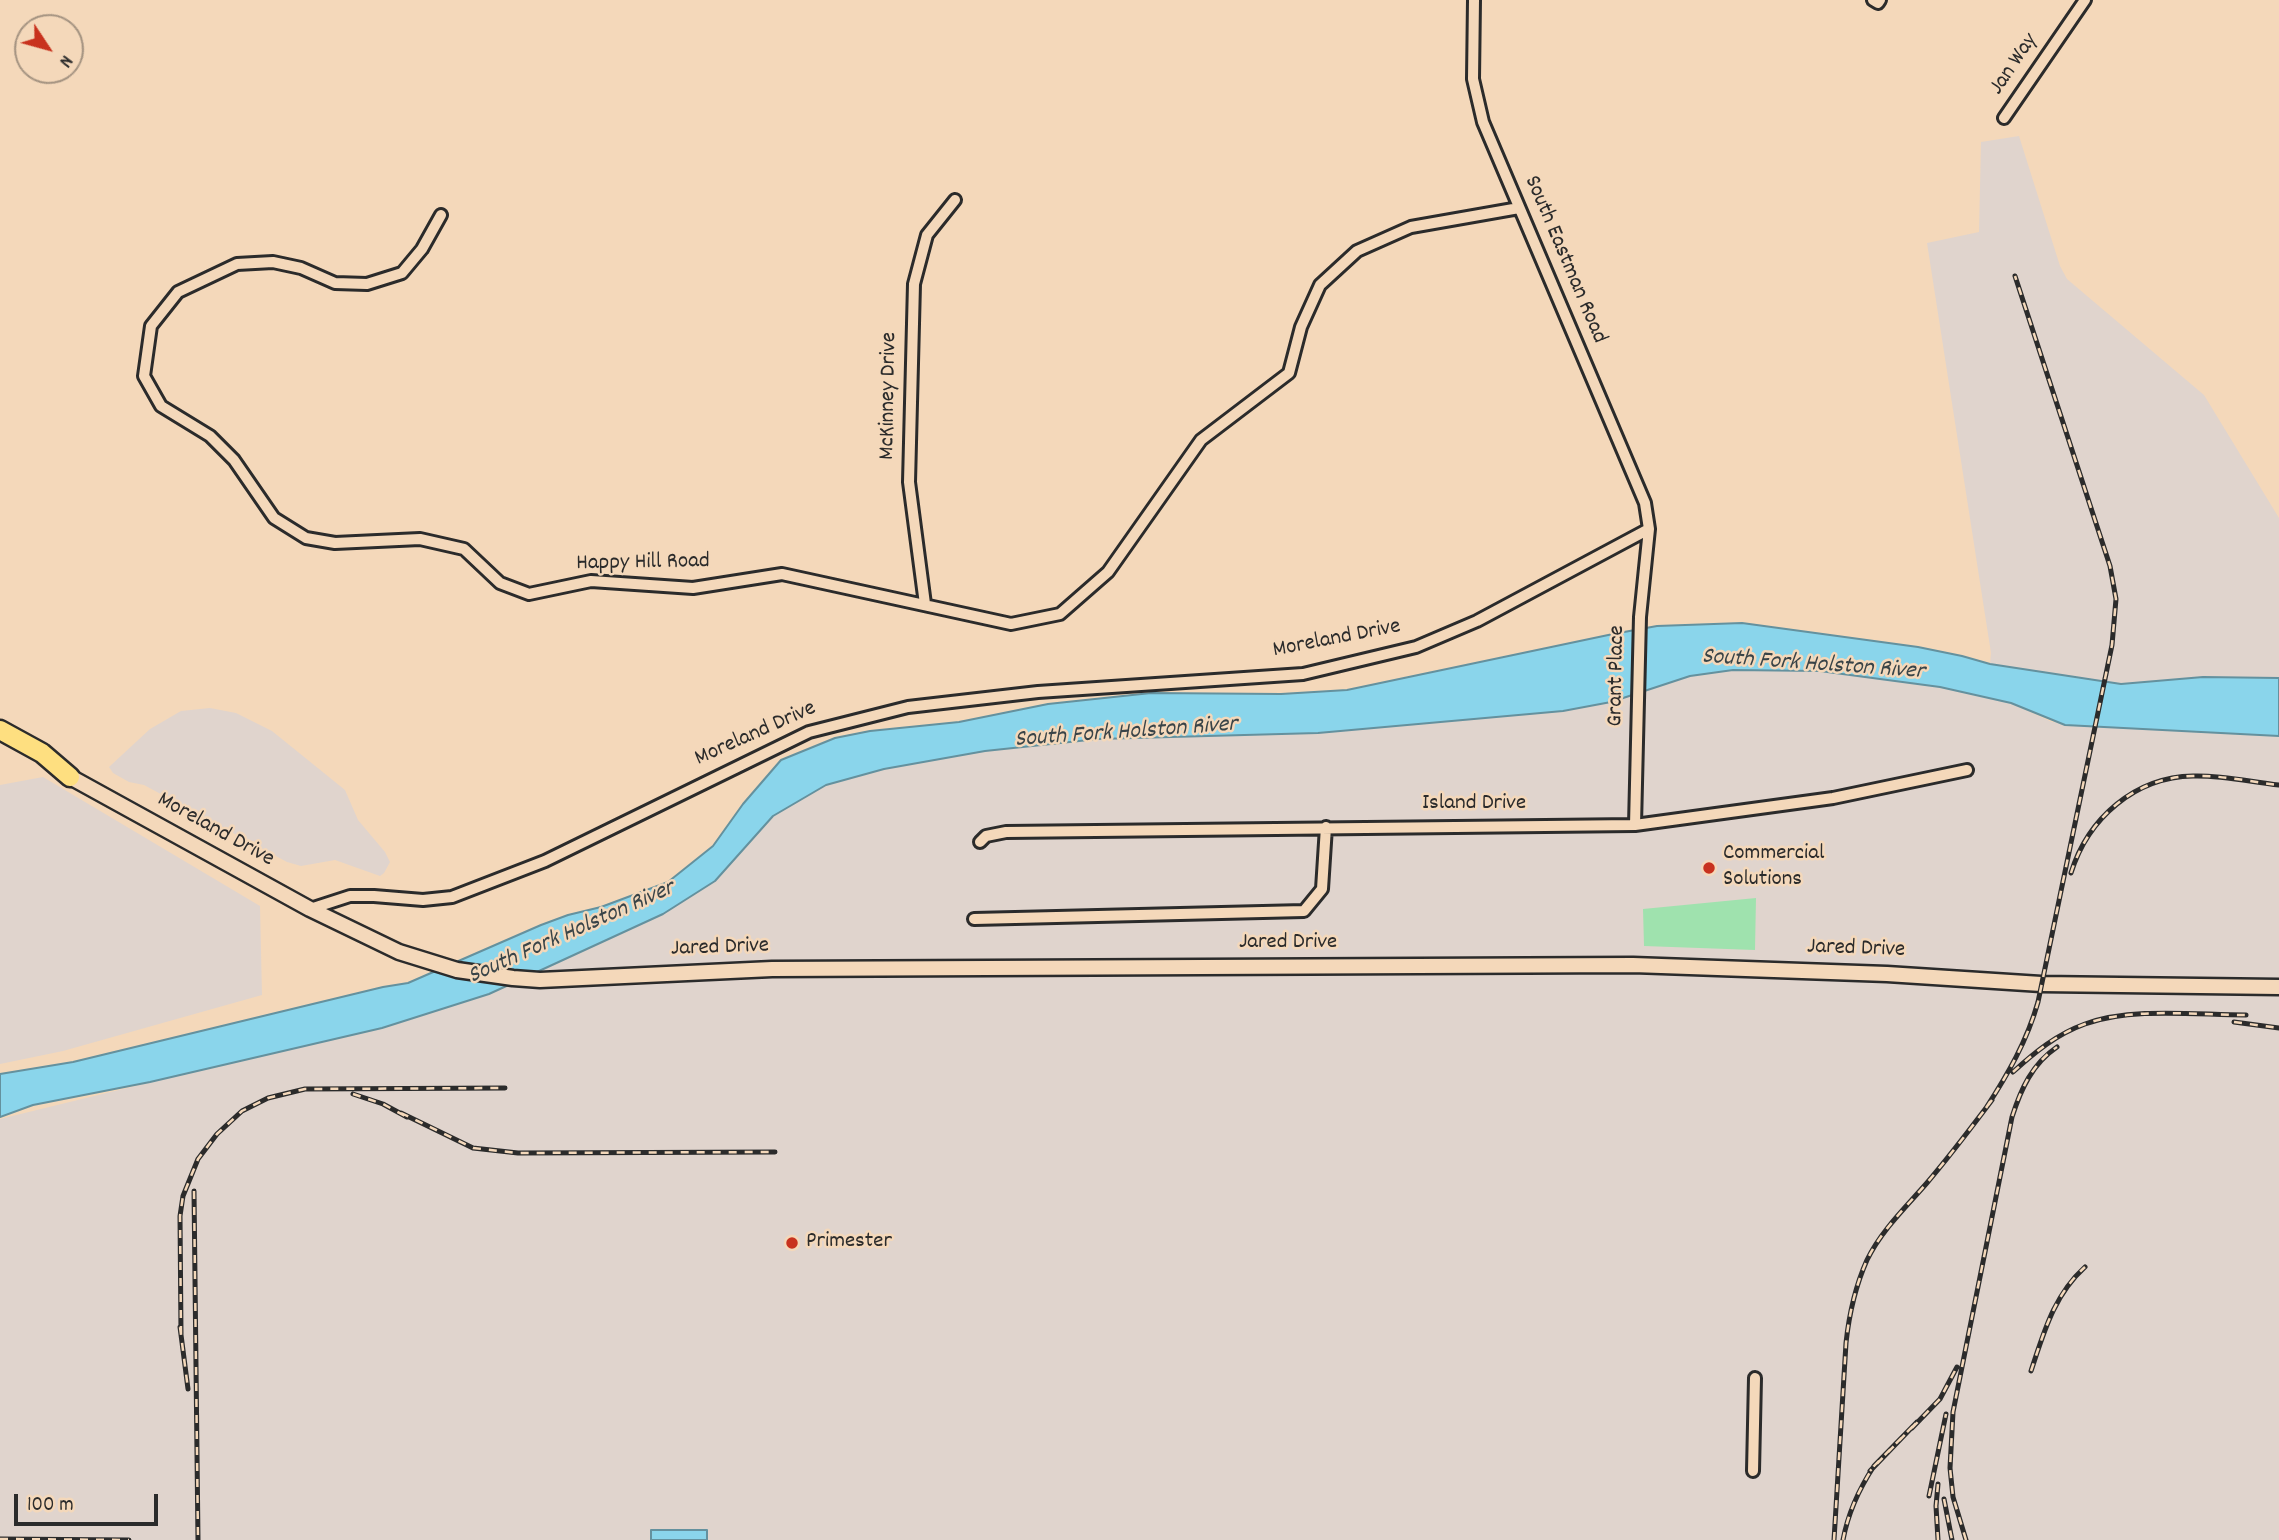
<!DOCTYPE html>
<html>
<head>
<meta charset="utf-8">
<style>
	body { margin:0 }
	#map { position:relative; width:2279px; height:1540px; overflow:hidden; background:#f4d8ba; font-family:Dekko,sans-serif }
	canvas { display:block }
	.north { position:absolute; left:14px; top:14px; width:70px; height:70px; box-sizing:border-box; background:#f4d8ba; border:2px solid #a49381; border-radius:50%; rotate:126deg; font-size:19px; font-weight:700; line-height:28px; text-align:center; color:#2b2b2b }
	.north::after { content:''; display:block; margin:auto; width:24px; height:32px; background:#c8321e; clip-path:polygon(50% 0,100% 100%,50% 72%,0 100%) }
	.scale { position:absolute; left:14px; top:1494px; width:144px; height:32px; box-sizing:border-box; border:4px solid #2b2b2b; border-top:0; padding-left:9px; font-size:21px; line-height:24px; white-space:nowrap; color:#2b2b2b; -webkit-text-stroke:5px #f4d8ba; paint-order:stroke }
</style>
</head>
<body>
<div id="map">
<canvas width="2279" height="1540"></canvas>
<div class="north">N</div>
<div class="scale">100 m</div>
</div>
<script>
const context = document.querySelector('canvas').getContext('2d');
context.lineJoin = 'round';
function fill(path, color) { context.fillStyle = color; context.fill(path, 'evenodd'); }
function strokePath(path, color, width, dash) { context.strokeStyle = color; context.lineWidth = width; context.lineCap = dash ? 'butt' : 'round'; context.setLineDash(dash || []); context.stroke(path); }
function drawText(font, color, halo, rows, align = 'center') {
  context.font = font + ' Dekko,sans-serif'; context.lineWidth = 5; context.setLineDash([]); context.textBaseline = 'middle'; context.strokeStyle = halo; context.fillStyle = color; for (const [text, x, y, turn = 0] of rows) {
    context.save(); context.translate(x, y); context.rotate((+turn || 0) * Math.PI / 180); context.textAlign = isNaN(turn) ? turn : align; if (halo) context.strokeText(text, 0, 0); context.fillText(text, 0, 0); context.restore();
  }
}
fill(new Path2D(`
	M2019 136 2060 266 2067 279 2204 395 2279 518V678L2203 677 2121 684 1990 664 1991 653 1927 243 1979 232 1981 142Z
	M1733 670 1820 671 1940 687 2011 703 2052 722 2279 735V1540H0V1119L422 1016 715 881 773 816 826 785 884 769 985 751 1099 739 1318 733 1563 711 1611 702 1690 676Z
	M210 708 236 713 272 731 345 790 358 820 385 852 390 862 384 873 380 876 335 860 301 866 287 862 144 785 129 782 113 773 109 767 150 729 181 711Z
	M43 777 260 906 262 995 63 1051 0 1064V785Z`), '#e0d4cd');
fill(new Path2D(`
	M1756 898 1755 950 1644 946 1643 909Z`), '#9fe2ae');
const water = new Path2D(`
	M1742 623 1918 647 1962 656 1990 664 2121 684 2203 677 2279 678V736L2065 725 2011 703 1940 687 1820 671 1733 670 1690 676 1611 702 1563 711 1318 733 1098 739 985 751 884 769 826 785 773 816 715 881 663 914 489 994 382 1028 150 1082 33 1105 0 1117V1074L73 1062 383 987 408 983 541 925 568 915 601 907 668 882 713 846 743 804 781 760 835 738 870 731 959 722 1048 704 1151 693 1281 694 1347 690 1613 634 1657 626Z
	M651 1530H707V1540H651Z`);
fill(water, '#8ad5eb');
strokePath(water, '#64919e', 2);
const minor = new Path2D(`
	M1474 0 1473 79 1483 122 1645 503 1649 529 1640 617 1635 825
	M1873 0 1878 3 1880 0
	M2004 118 2085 0
	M441 215 422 249 402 273 367 284 335 283 301 268 273 262 237 264 178 292 151 326 144 376 161 406 210 436 234 460 274 518 306 538 335 543 420 539 464 549 500 583 529 594 591 581 693 588 782 574 1011 624 1060 614 1108 572 1201 440 1289 373 1301 327 1320 285 1357 251 1411 227 1519 208
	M925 604 909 482 914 284 927 235 955 200
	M980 842 986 836 1006 832 1635 825 1833 798 1967 770
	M310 909 350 896H374L423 900 452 897 545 861 809 732 908 707 1038 692 1303 674 1416 647 1477 621 1649 529
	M974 919 1304 911 1322 889 1326 827
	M1753 1471 1755 1378`);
const secondary = new Path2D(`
	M63 773 310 909 399 952 457 970 513 978 540 980 772 969 1633 965 1887 974 2041 984 2279 987`);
const trunk = new Path2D(`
	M0 730 42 753 70 777`);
strokePath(minor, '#2b2b2b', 16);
strokePath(secondary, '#2b2b2b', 19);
strokePath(trunk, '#2b2b2b', 23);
strokePath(minor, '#f4d8ba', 10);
strokePath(secondary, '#f4d8ba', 14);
strokePath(trunk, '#fedf80', 18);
const rail = new Path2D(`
	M2071 873C2088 818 2135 777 2193 776 2222 775 2251 782 2279 785
	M2234 1022 2279 1028
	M2013 1072C2035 1052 2057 1034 2085 1024 2132 1007 2196 1015 2246 1015
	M353 1094 383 1104 407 1117
	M1986 1108C2008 1074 2027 1041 2038 1002L2112 645 2116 599 2110 566 2015 276
	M401 1113 473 1148 518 1153 775 1152
	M194 1191 198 1540
	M180 1327 188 1389
	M181 1334 180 1216 183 1196 198 1159 217 1134 242 1111 268 1098 305 1089 505 1088
	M2031 1371C2044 1332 2054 1295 2085 1267
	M1912 1428 1940 1399 1957 1367
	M1929 1496 1946 1414
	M1944 1499 1952 1540
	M0 1539 129 1540
	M1834 1540 1846 1343C1849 1315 1855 1287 1867 1260 1881 1231 1905 1208 1926 1184 1949 1157 1971 1128 1992 1100
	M1843 1540C1848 1513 1859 1489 1874 1466L1917 1422 1870 1471
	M1938 1540 1936 1506 1938 1484
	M1966 1540 1953 1497 1950 1468 1953 1412 2012 1117C2021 1089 2032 1064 2057 1047`);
strokePath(rail, '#2b2b2b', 5);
strokePath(rail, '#f4d8ba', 2.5, [8]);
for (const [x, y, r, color] of [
	[1709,868,7,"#c8321e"],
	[792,1243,7,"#c8321e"]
]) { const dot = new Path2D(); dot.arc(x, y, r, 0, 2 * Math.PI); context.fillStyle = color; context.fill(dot); strokePath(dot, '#f4d8ba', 2.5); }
drawText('23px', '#2b2b2b', '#f4d8ba', [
	["Jan Way",2015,65,-56],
	["South Eastman Road",1564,260,67],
	["McKinney Drive",890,396,-89],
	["Happy Hill Road",643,564,-1],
	["Moreland Drive",1337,640,-11],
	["Grant Place",1618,676,-89],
	["Moreland Drive",756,735,-24],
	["Island Drive",1474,805],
	["Moreland Drive",215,831,29],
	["Jared Drive",1288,944],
	["Jared Drive",720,949,-2],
	["Jared Drive",1856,950,2]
]);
drawText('23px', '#2b2b2b', '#f4d8ba', [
	["Commercial",1723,855],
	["Solutions",1723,881],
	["Primester",806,1243]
], 'left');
drawText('italic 24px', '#394448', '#f4d8ba', [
	["South Fork Holston River",1813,666,4],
	["South Fork Holston River",1126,734,-4],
	["South Fork Holston River",572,934,-24]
]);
</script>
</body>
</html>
